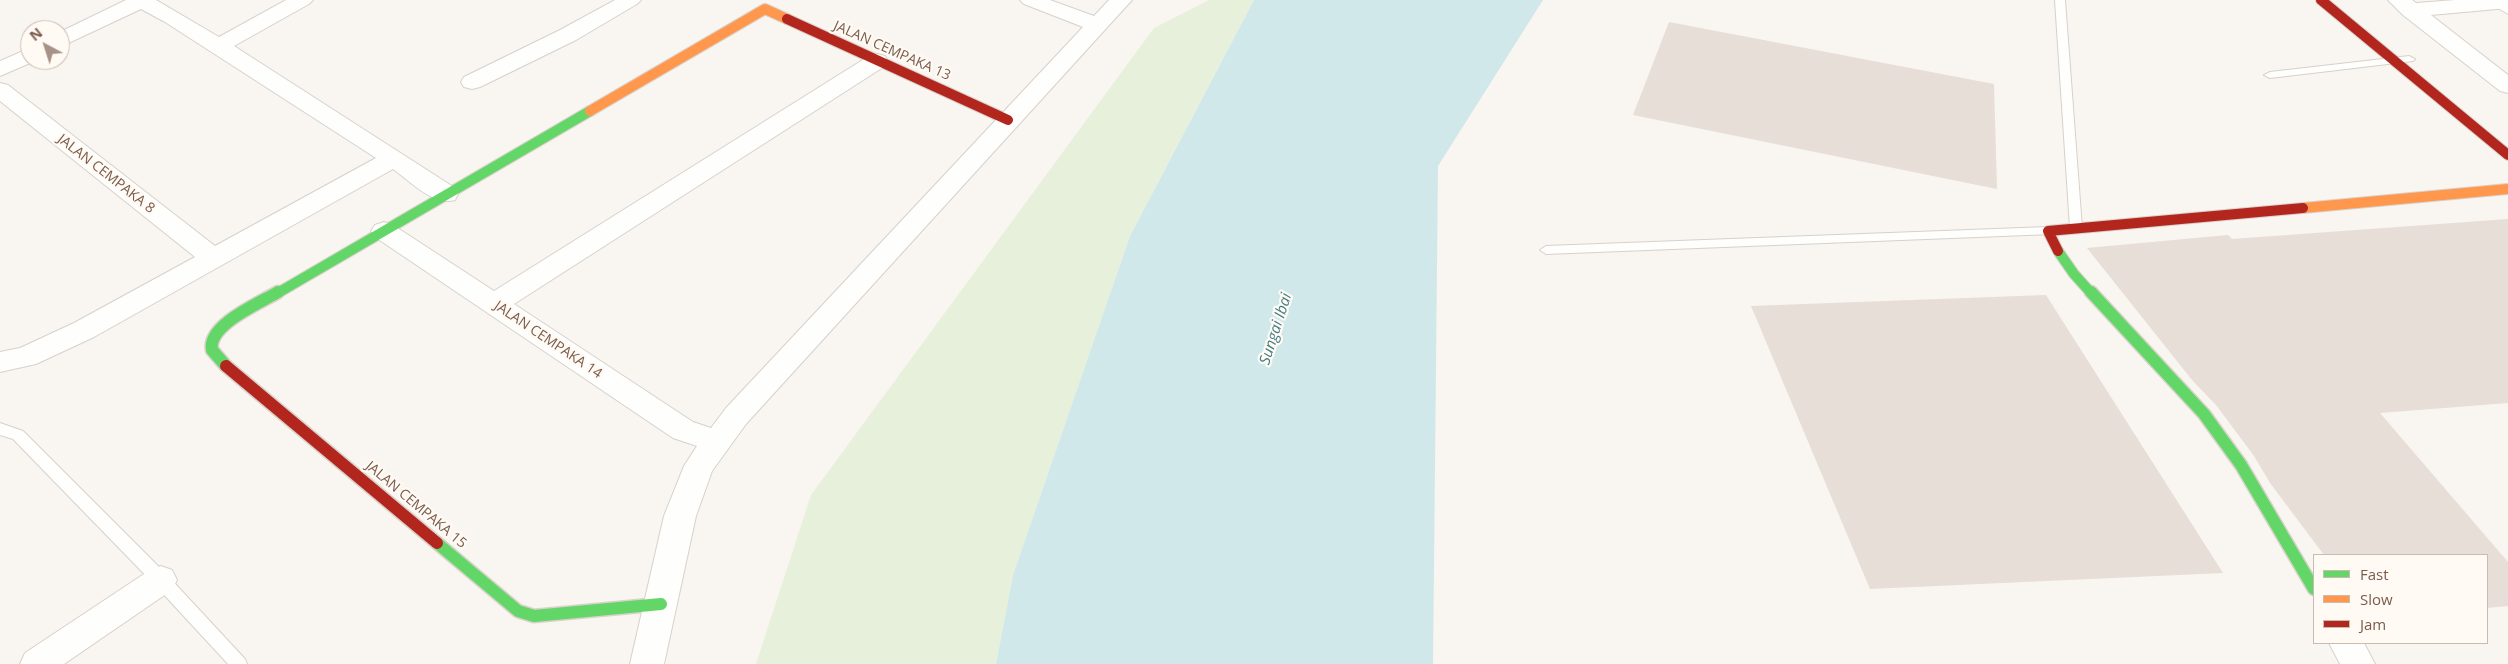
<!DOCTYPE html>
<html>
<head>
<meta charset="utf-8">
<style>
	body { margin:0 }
	#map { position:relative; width:2508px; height:664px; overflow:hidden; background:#f9f5f0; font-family:"Open Sans",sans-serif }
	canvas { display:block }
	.legend { position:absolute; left:2313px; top:554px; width:175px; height:90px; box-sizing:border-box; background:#fffaf3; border:1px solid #cabbb1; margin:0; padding:6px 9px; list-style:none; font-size:15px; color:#7a5c4d }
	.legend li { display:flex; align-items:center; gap:10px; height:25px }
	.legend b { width:25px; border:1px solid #cabbb1 }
	.north { position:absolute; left:20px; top:20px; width:50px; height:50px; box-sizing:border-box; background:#fffaf3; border:1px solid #cabbb1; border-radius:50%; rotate:320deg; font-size:14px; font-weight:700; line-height:20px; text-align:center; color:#7a5c4d }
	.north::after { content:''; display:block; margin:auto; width:18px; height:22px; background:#a69286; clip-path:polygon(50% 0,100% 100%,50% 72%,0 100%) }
</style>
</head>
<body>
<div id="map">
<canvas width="2508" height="664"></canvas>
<ul class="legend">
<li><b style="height:6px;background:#63d668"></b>Fast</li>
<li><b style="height:6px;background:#ff974d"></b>Slow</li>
<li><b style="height:6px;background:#b3261e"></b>Jam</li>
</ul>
<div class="north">N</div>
</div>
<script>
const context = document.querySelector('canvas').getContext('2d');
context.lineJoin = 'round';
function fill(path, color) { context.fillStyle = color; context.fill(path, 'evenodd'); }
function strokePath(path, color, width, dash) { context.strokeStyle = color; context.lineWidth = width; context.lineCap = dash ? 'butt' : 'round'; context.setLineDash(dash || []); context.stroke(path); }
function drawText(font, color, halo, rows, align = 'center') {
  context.font = font + ' "Open Sans",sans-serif'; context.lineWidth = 4.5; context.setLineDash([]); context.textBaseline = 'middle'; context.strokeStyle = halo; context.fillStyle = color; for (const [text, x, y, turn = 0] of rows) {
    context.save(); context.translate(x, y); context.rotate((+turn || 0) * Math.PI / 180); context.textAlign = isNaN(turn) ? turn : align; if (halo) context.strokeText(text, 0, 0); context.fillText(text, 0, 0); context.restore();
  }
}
fill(new Path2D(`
	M1209 0H1254L1130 236 1013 575 996 664H756L811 495 1154 28Z`), '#e7f0db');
fill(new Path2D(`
	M1254 0H1543L1438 166 1433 664H996L1013 575 1130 236Z`), '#d0e8ea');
fill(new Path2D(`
	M1669 22 1994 84 1997 189 1633 115Z
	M2508 219V403L2380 413 2508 562V606L2487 608V555H2324L2270 483 2254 456 2216 405 2192 380 2087 248 2228 235 2232 239Z
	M2046 295 2223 573 1870 589 1751 306Z`), '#e6ded7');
const lane = new Path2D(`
	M2055 0H2065L2082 228 2076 232 2070 228Z
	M2493 1H2501L2508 6V14L2493 5Z
	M2409 56 2415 59 2413 61 2270 78 2264 75 2270 72Z
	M2048 227 2054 231 2053 234 1546 254 1540 250 1546 246Z
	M0 423 23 431 167 575 245 659 247 664H228L155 585 13 439 0 435Z`);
const street = new Path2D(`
	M126 0H156L219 37 286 0H313L309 4 234 46 455 188 458 194 455 200C433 206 410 181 393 169L94 337 36 364 0 372V352L20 348 74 323 195 257 0 101V83L8 85 215 246 376 158 165 22 141 9 60 47V32Z
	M615 0H641L637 4 576 40 480 87 472 89 464 87 461 82 464 77 560 30Z
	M1020 0H1050L1094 16 1109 0H1132L746 424 712 471 696 516 664 664H630L664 516 684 466 697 446 673 438 375 237 371 231 375 225 384 222 393 225 494 291 869 56 877 54 885 56 888 61 885 66 514 304 693 422 711 428 726 408 1083 27 1024 4Z
	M2388 0H2412L2416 3 2455 0H2508V8L2431 15 2508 75V93L2500 91 2403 15Z
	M30 48V60H37L0 76V61Z
	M161 566 172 570 177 580 172 590 64 664H20L25 653 150 570Z
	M2329 643H2364L2375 664H2340Z`);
const fastFar1 = new Path2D(`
	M2058 251 2074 274 2092 294
	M276 294 590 111`);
const fast = new Path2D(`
	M2091 292 2204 414 2241 465 2314 589
	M226 366 212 350C207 325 260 303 278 292
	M437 543 518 611 534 616 661 604`);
const slow = new Path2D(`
	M590 111 765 9 787 19
	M2303 208 2508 189`);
const jamFar1 = new Path2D(`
	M2321 0 2508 155
	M787 19 1008 120
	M2058 251 2048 231 2303 208`);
const jam = new Path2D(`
	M226 366 437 543`);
strokePath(lane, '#d7d1cb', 2);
strokePath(street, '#d7d1cb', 2);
strokePath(fastFar1, '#d9d2cb', 12);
strokePath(fast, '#d9d2cb', 15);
strokePath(slow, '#d9d2cb', 12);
strokePath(jamFar1, '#d9d2cb', 12);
strokePath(jam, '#d9d2cb', 15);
fill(lane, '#fefefd');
fill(street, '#fefefd');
strokePath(fastFar1, '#63d668', 10);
strokePath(fast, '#63d668', 12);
strokePath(slow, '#ff974d', 10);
strokePath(jamFar1, '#b3261e', 10);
strokePath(jam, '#b3261e', 12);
drawText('14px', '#7a5c4d', '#fffaf3', [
	["JALAN CEMPAKA 13",892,51,24],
	["JALAN CEMPAKA 8",106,174,38],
	["JALAN CEMPAKA 14",548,340,34],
	["JALAN CEMPAKA 15",416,505,40]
]);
drawText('italic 15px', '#437c86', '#fffaf3', [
	["Sungai Ibai",1276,329,-72]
]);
</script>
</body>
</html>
